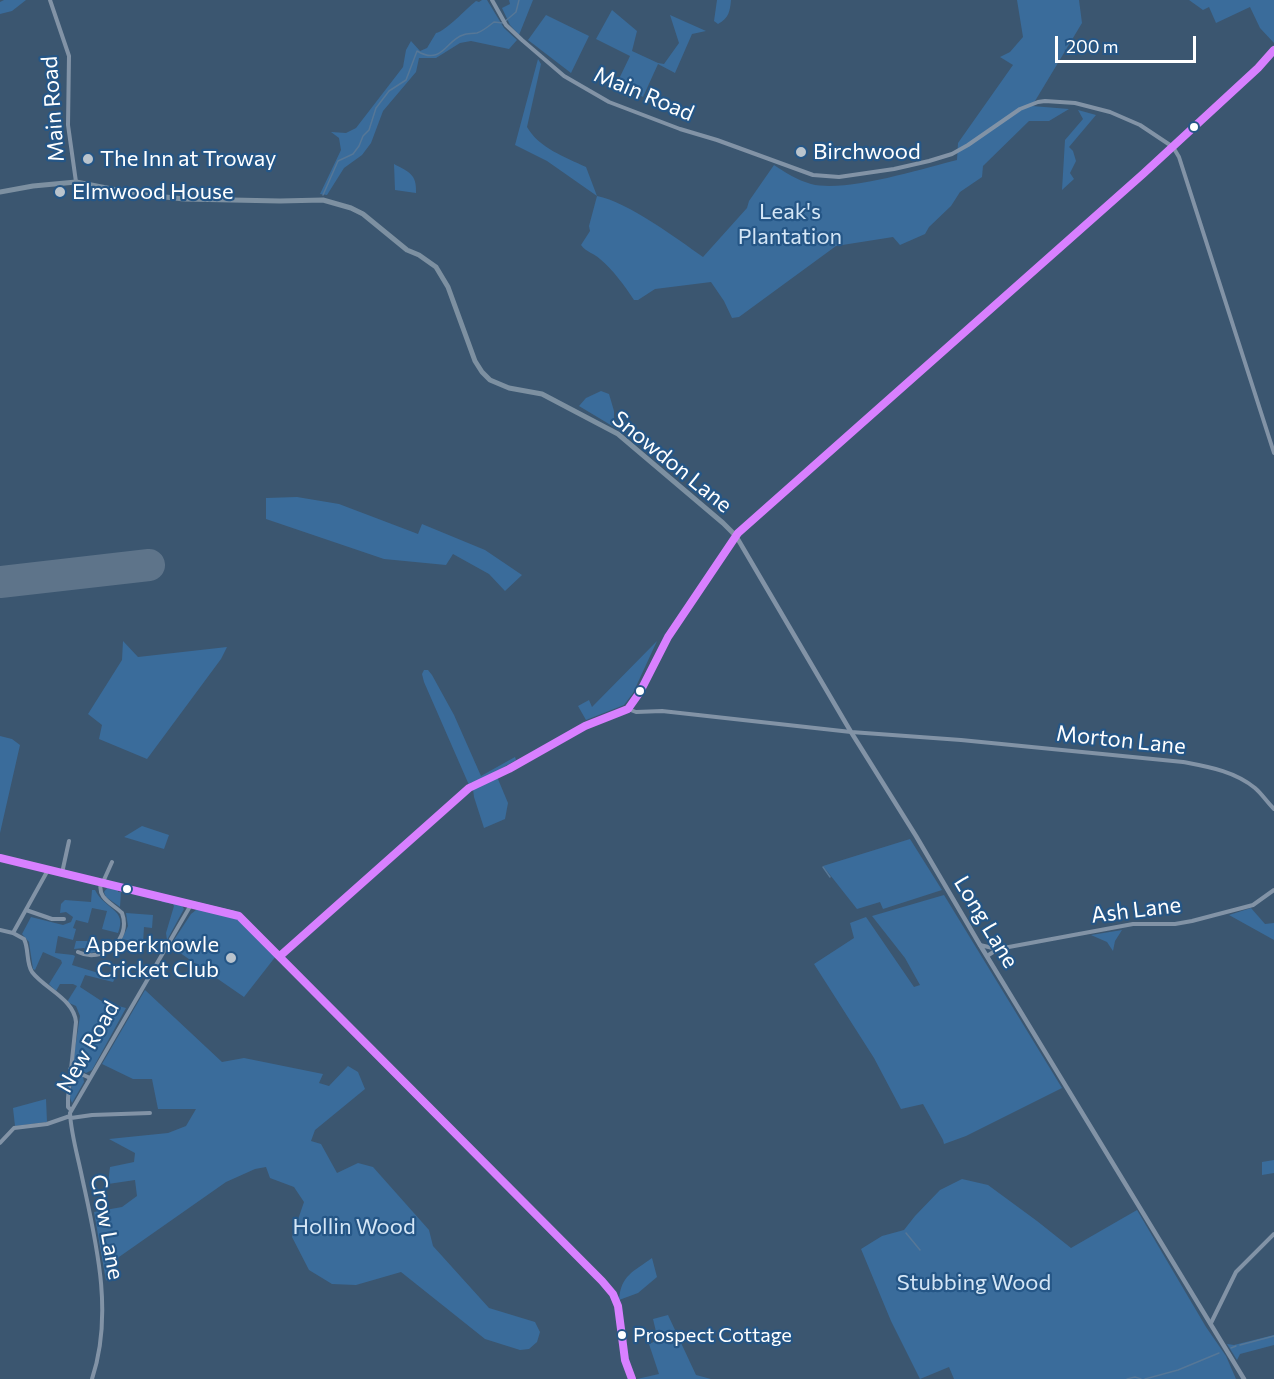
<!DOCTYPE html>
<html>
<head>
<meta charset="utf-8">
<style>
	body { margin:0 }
	#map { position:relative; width:1274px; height:1379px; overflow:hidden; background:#3b5670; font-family:Commissioner,sans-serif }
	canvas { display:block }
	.scale { position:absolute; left:1055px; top:36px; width:141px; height:27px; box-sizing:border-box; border:3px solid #fff; border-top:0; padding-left:8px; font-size:18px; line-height:21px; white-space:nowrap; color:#fff; -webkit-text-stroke:4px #255686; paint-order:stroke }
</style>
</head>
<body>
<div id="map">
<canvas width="1274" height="1379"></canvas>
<div class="scale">200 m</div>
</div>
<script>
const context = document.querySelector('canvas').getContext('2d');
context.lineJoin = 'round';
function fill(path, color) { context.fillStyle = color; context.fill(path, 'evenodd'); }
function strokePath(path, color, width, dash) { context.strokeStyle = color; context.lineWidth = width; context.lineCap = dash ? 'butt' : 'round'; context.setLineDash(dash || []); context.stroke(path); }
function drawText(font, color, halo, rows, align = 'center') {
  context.font = font + ' Commissioner,sans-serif'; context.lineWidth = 4.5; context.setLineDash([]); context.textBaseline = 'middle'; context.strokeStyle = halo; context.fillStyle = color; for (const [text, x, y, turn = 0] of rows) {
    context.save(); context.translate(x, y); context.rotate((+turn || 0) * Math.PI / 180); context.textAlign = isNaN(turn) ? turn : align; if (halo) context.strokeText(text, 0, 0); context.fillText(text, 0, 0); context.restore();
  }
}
fill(new Path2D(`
	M4 0H26L12 11 0 14V2Z
	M482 0H487L504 28 517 40 509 49 471 41 460 43 436 58H419L416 72 383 111 371 143 362 155 344 168 327 195 320 194 341 150 339 138 331 132 346 133 356 128 403 67 406 50 411 41 420 51 427 48 436 33C446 31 466 9 476 1L479 2Z
	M509 0H533L519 35 510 25 502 8 510 4Z
	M717 0H731C730 11 729 18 718 24L714 21Z
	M1017 0H1079L1082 23 1032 106 1069 109 1049 121H1029L983 166 982 177 960 192 951 206 929 227 925 234 900 245 893 237 836 246 739 317 732 318 724 301 711 282 655 289 638 300H634C625 286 613 270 600 259 594 253 587 253 581 245L590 231 589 226 597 196 547 161 515 145 538 59 541 64 527 127C539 148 565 157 586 167L597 196C628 202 676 238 703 257L747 208 749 201 774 165C786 173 797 180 811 184 845 193 921 169 957 160L958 143 1013 65 1000 57 1010 52 1023 37Z
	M1189 0H1274V43L1260 28 1250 7 1216 23 1209 7 1203 10Z
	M612 10 637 31 632 51 658 63 664 64 679 43 670 15 706 31 692 34 675 73 658 64 643 97 636 93V89L618 81 630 56 596 39Z
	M546 15 589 36 571 73 528 40Z
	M1078 110 1096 115 1069 147 1073 151 1076 161 1070 173 1074 179 1062 190 1065 140 1083 119Z
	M394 164C409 172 417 174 416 193L395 190Z
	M601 391 609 394 614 411V427L579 406 586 398Z
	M297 497 339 504 418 534 422 524 485 550 522 575 505 591 489 574 453 554 446 565 384 559 266 519V498Z
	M123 641 138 657 227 647 221 659 147 759 99 739 102 725 88 714 122 660Z
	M657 641 633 693 624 705 586 720 578 706 589 700 592 707Z
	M424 670H428L432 675 454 715 481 776 515 757 516 760 495 772 508 803 505 819 484 828 474 797 472 782 469 785 424 682 422 674Z
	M0 736 12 739 20 745 0 833Z
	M142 826 169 835 164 849 124 837Z
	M910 839 942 890 883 909 880 902 857 909 823 866Z
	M107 888 118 890V892H121L120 907 106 897 104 892Z
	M92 890H95C104 909 128 909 118 933L102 929 107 911 92 908 88 923 76 920 73 928 76 929 73 940 58 936 55 953 73 955 75 956 72 965 115 978 113 982 85 975 80 987 103 1002 126 1008 92 1070 86 1073 74 1066 73 1062 80 1016 76 1006 67 1002 77 986 73 984H60L56 991 49 984 62 963 61 960 43 952 35 970 33 969 29 942 22 934 31 917 63 925 71 922 73 917 66 912 60 913 61 904 65 900 91 902Z
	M944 895 1062 1088 966 1136 944 1144 943 1140 923 1104 901 1109 874 1058 814 964 854 938 850 923 866 917 914 987 920 985 905 958 872 916Z
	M161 899 181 904 184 909 167 940 166 933 174 906 173 904 162 902Z
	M1251 908 1265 924 1274 923V940L1229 915Z
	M196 910H204L237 919 276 956 244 997 170 946 191 914Z
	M126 913 153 915 152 928 144 927 143 943 122 939 128 926Z
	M1122 930 1115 941 1113 951 1107 942 1091 935Z
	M76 941H87L105 950 91 953 84 948 74 949Z
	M145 990 222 1062 244 1058 323 1074 319 1083 329 1086 348 1066 358 1072 365 1089 315 1130 311 1141 321 1144 337 1173 358 1163 373 1167 429 1230 433 1246 489 1308 535 1322 540 1332 537 1342 529 1349 520 1350 485 1339 401 1272 356 1285 332 1284 309 1270 292 1237 304 1202 294 1187 270 1178 266 1167 255 1169 226 1182 119 1257 106 1281 94 1212 122 1207 137 1196 135 1180 108 1184 110 1167 134 1162 135 1153 109 1139 168 1133 186 1126 196 1109H158L152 1079H133L102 1064Z
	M73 1074 83 1076 84 1082 72 1103 70 1098Z
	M46 1099 47 1122 15 1126 13 1108Z
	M1274 1160V1173L1262 1175V1162Z
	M962 1179 988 1185 1037 1221 1071 1248 1137 1210 1206 1327 1226 1356 1236 1379H954L949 1367 920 1379 891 1321 861 1249 882 1236 904 1230 915 1216 940 1190Z
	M652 1258 657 1277 638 1293 619 1300C621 1275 633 1272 652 1258Z
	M668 1315 696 1375 711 1379H637L659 1374 649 1344 658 1340 653 1319Z
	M1274 1335V1345L1240 1354 1237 1360 1227 1344 1234 1345Z`), '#3a6c9b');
strokePath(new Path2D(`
	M323 195 338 161 353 154 359 146 363 136 369 130 376 108 389 91 406 80 417 51C442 66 446 40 463 35 467 33 472 34 477 33 483 31 489 26 494 22L503 23 516 12 519 0
	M823 867 830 877
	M906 1233 920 1250
	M1240 1345 1274 1336
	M1231 1348 1236 1346
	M1127 1379 1135 1377 1141 1379
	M1145 1379 1178 1370 1219 1353`), '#567797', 1.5);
strokePath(new Path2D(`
	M0 582 149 565`), '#5e748a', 32);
strokePath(new Path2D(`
	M50 0 69 56 68 125 76 182
	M492 0 506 25 522 40 564 76 609 102 680 129 717 140 813 175 839 177 894 169 929 161 952 154 968 145 1020 109 1038 102 1045 101 1075 103 1110 112 1140 125 1173 147 1179 157 1274 453
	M628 709 636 712 662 711 851 732 961 740 1183 762C1209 767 1234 771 1255 788 1262 794 1267 802 1274 809
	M62 873 69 841
	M103 882 112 862
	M26 910 52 919H64
	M0 930 13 933 24 939C29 949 26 963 32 972 45 989 74 999 76 1022L68 1098V1107L71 1110
	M13 933 48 870
	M980 945 997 949
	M78 952C102 964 132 940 122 913 112 903 97 899 101 882
	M280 956 422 1102 602 1281 613 1294 618 1306 625 1360 632 1379
	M987 956 998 949 1133 924H1175L1192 921 1253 905 1274 890
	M70 1069 90 1078
	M71 1118 92 1115 150 1113
	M0 1143 14 1128 47 1124 70 1116
	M1211 1323 1236 1272 1274 1234
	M92 1379C114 1313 96 1242 82 1177 78 1157 71 1134 70 1113L192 903`), '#8293a6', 4);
strokePath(new Path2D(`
	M0 858 233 913 243 919 280 956 469 788 509 769 585 726 628 709 640 692 668 637 736 536 851 732 916 836 980 945 1244 1379`), '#8293a6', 4.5);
strokePath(new Path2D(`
	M0 192 33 186 76 182 137 194 184 199 280 201 323 200 351 208 363 214 407 250 419 255 436 267 448 287 475 361 482 372 490 380 509 388 542 394 618 434 723 523 736 536 1143 174 1258 68 1274 50`), '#7d90a1', 5);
strokePath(new Path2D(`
	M0 858 239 916 602 1281 613 1294 618 1306 625 1360 632 1379
	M280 956 469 788 509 769 585 726 628 709 640 692 668 637 738 533 1143 174 1258 68 1274 50`), '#d880ff', 8);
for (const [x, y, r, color] of [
	[1194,127,5,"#fff"],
	[801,152,6,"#bac4cd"],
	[88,159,6,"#bac4cd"],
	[60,192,6,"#bac4cd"],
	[640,691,5,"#fff"],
	[127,889,5,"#fff"],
	[231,958,6,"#bac4cd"],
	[622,1335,5,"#fff"]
]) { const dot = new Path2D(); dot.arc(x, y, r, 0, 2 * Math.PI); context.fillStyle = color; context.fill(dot); strokePath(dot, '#255686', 2); }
drawText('20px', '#fff', '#255686', [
	["Prospect Cottage",633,1335]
], 'left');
drawText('22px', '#fff', '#255686', [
	["Main Road",644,94,23],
	["Main Road",53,109,-94],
	["Snowdon Lane",672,462,39],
	["Morton Lane",1121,740,6],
	["Ash Lane",1136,910,-7],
	["Long Lane",986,922,59],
	["New Road",88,1047,-60],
	["Crow Lane",107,1227,80]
]);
drawText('22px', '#fff', '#255686', [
	["Birchwood",813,152],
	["The Inn at Troway",100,159],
	["Elmwood House",72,192],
	["Apperknowle",219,945,"right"],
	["Cricket Club",219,970,"right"]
], 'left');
drawText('22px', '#d4e6f6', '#255686', [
	["Leak's",790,212],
	["Plantation",790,237],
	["Hollin Wood",354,1227],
	["Stubbing Wood",974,1283]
]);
</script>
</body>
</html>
